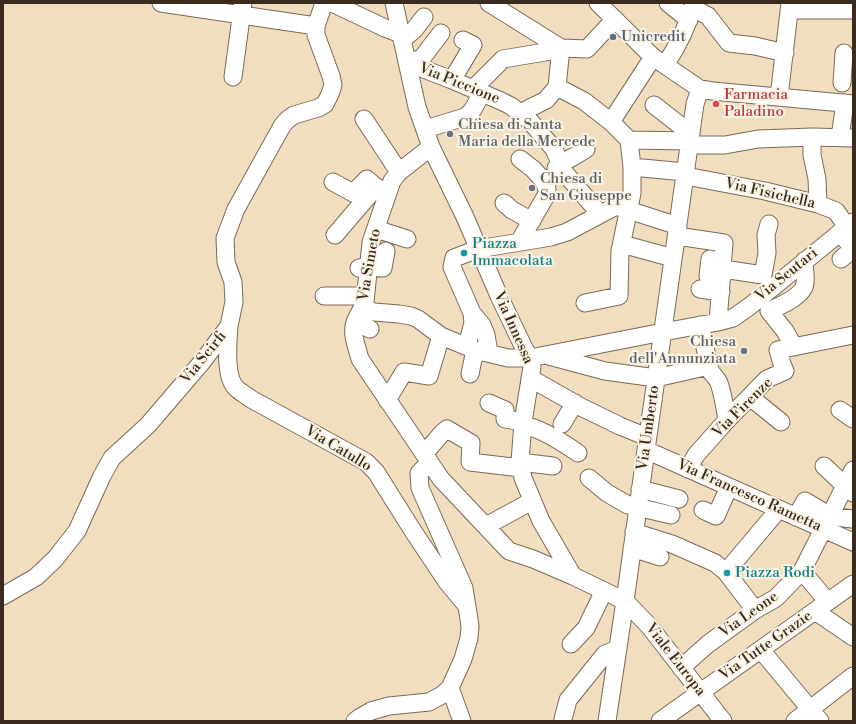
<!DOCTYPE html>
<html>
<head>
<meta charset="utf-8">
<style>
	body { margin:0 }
	#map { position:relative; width:856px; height:724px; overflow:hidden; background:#f1debe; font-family:"Libre Bodoni",serif }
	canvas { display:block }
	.frame { position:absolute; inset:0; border:4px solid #3b2a1e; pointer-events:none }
</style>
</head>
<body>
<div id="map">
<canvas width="856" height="724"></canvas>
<div class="frame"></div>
</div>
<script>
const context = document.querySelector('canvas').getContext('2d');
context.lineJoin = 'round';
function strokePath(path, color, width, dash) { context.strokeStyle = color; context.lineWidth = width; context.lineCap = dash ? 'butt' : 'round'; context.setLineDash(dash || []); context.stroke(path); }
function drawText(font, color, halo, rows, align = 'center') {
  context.font = font + ' "Libre Bodoni",serif'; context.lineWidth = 4; context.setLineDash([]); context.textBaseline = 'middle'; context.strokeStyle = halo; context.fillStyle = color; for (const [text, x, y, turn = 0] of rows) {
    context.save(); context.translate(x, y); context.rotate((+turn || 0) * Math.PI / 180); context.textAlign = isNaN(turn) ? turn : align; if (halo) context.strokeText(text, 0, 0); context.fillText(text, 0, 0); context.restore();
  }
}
const minor = new Path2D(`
	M161 3 316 26
	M332 3 385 28 401 34
	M394 3 417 107 431 147 465 217 499 296 525 350 530 358 532 367 523 422 520 462 523 478 541 521 573 576 625 601 649 626 723 721
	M489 3 561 48
	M598 3 653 57 700 89 713 91 853 104
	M668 3 689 20
	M693 8 708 16 729 43 755 46 785 53
	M789 10H853
	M402 40 414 30 424 17
	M408 63 452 80 501 101 511 106 529 120 554 149 564 172 600 214
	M408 63 422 58 441 33
	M665 65C678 46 688 25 694 3
	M233 77 243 3
	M452 80 473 45 463 40
	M842 83 844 53
	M557 87 584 101 611 122 629 140
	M557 87 561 48
	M473 89 503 59 551 51 561 48 587 49 615 19
	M779 97 790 3
	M654 105 691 134
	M520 113 546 100 557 87
	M364 119 399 172
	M611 122 653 57
	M425 129 465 117 472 111 482 93
	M812 137V155L817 179 818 204
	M840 137 845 103
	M629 140 690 141
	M689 145H725L758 139 812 137 853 138
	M431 147 399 172 392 181 371 242 365 302C362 309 358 315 355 322 351 334 357 347 360 359L441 479 509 551 533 559 573 576
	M520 159 533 169 543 180
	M632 167 685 172 691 177 765 191 818 204 836 211 847 227
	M556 168C565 160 576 156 586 149
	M333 182 353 193 367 179 376 187 388 192
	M504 203 512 210 532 221
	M376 229 407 239
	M840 232 853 249
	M335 235 376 187
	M677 236 724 243 718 322
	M519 242 547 194V189L543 180 544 178
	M622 244 673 258
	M710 259 708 276 722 278
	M841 259 853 249
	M359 268 368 267 383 268 386 251
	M723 269 763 275 767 253 766 235 769 224
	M700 289 721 292
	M324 296H365
	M585 303 619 296 620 251 632 193V167L629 140
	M363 308 374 312 399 314 411 316 418 319 441 336 475 350 508 358H530L663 332 718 322 733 318 750 306 853 222
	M769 311C780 306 804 296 805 283 806 276 804 268 804 261
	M769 311 785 331 794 347
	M472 313 482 325 486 335 489 353
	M355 322 370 329
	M700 325 710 370C712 375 717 377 719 383 723 394 725 408 727 420
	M229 326C228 342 224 376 236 388 240 392 246 395 251 399L366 462 376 472 413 531 447 582 467 606
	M465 346 469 338 473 323 472 313 452 267 454 258 478 249 551 237 567 232 616 206 678 226
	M549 356 605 371 656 378 709 366
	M470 374 475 350
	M530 378 581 407 620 426 647 437
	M750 397 781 422
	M387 400 404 372 429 376 441 336
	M489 403 505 410V419L523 422
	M840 410 853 419
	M562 424 575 403
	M522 425C539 427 565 444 578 453
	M646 450 853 542
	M424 454 443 432 447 429 471 443 470 462 521 468
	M520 462 553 466
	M824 466 853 493
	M688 469 696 455 727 420 767 379 785 371 782 364 778 350 853 335
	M589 478 607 493 628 505 671 515
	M640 489 679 499
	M703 510 716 516 729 487
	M796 517 805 501 830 516 852 519
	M486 526 532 501
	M634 532 672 544 715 563 726 572 755 610
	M632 548 660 557
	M802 571 828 602
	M726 572 779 509
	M3 596 36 577 55 559 77 531 102 476 112 458 148 425 202 362 229 326 234 302 233 282 226 262 225 238 236 209 282 126 287 120 294 115 318 108 325 104 330 94 333 85 331 76 316 35V26L324 3
	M815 611 853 637
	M571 644 586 628 604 591
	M761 650 820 721
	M681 668 708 644 755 610 776 598 802 571 853 470
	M450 688 462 721
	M563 719 568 700 605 654 618 649
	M355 721 359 718 371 711 389 706 429 702 442 695 450 688 463 659 469 638 470 627 469 619 464 588 420 488 419 473 424 468 430 464
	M607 721 625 601 646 450 695 104 700 89
	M660 721 853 584
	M795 721 853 676`);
strokePath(minor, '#7b6956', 19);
strokePath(minor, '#fff', 17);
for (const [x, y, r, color] of [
	[613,37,4,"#5c6f8a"],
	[716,104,4,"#e0444e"],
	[450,134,4,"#6b7280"],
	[532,188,4,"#6b7280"],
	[464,253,4,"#0f9aa8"],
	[744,351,4,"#6b7280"],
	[727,573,4,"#0f9aa8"]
]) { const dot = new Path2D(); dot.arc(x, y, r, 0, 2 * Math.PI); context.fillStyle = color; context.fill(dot); strokePath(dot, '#fcf5e5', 1.5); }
drawText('15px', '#4e5e75', '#fcf5e5', [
	["Unicredit",621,37]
], 'left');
drawText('15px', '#3b2a1e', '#fcf5e5', [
	["Via Piccione",459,84,22],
	["Via Fisichella",770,194,13],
	["Via Simeto",370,265,-80],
	["Via Scutari",787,275,-39],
	["Via Innessa",513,328,66],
	["Via Scirfi",204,358,-51],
	["Via Firenze",743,408,-45],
	["Via Umberto",649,428,-82],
	["Via Catullo",338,449,31],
	["Via Francesco Rametta",749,496,24],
	["Via Leone",749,615,-35],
	["Via Tutte Grazie",766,646,-35],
	["Viale Europa",675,660,52]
]);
drawText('15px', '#be3a42', '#fcf5e5', [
	["Farmacia",724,95],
	["Paladino",724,112]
], 'left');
drawText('15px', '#5b616d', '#fcf5e5', [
	["Chiesa di Santa",458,125],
	["Maria della Mercede",458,142],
	["Chiesa di",540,179],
	["San Giuseppe",540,196],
	["Chiesa",736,342,"right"],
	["dell'Annunziata",736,359,"right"]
], 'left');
drawText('15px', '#0d838f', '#fcf5e5', [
	["Piazza",472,244],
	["Immacolata",472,261],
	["Piazza Rodi",735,573]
], 'left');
</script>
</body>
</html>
